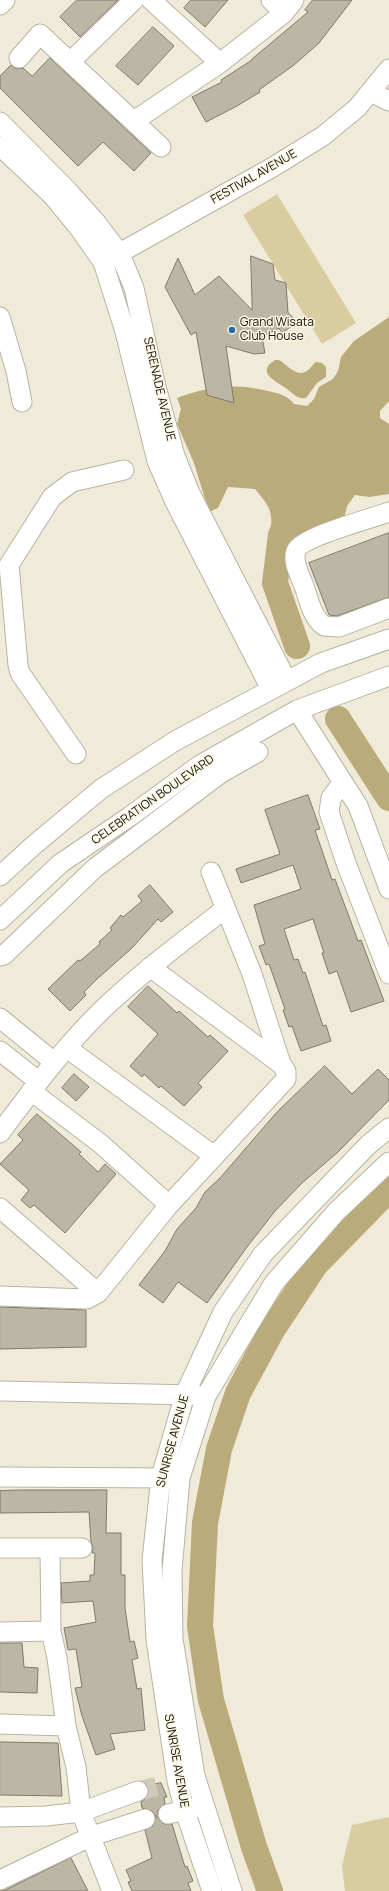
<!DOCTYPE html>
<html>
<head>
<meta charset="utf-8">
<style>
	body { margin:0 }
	canvas { display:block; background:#f0ead8 }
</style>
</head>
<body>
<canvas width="389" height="1891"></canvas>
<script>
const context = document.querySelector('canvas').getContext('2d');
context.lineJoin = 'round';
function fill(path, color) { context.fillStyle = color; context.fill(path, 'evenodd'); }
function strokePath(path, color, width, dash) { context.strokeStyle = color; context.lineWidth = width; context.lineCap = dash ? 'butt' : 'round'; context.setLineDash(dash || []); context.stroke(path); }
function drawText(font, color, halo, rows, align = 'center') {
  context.font = font + ' Manrope,sans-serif'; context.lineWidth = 3; context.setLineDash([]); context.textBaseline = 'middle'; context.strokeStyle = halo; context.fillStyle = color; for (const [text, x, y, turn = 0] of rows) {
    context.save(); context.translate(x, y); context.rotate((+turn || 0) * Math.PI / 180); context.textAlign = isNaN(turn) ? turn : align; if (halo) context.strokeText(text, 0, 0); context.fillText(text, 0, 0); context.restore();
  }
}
fill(new Path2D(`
	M277 194 356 323 322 344 243 215Z
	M389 1817V1891H345L342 1866 352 1825Z`), '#d9cc9f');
fill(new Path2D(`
	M389 317V401L380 411V418L389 424V494L369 497 355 495 347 506 344 519 295 537 281 535 270 536C274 512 270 507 255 489L228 487 218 508 209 512 194 463 177 424 181 409 177 398C210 386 234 383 268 391 280 394 287 395 294 404L307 406 314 399 319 387 333 379 338 371 341 357 354 341Z
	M275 360H279C287 364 296 378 307 371 310 369 312 365 316 362L322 363 326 367V377L317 383 306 398C297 400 291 391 284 387 274 380 256 372 275 360Z`), '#baab7b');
strokePath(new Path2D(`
	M295 503 281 535 275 583 297 646
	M338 719 389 798
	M270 1891 254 1847 211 1700 200 1626 205 1523 219 1449 238 1393 272 1330 315 1265 389 1189`), '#baab7b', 26);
const building = new Path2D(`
	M77 0H118L80 37 60 17Z
	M191 0H228L205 27 184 8Z
	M313 0H352L319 43 294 65 259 90 260 92 237 106 206 122 192 97 222 82 221 80 252 60V59L308 12 305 10Z
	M153 27 174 46 138 85 116 66Z
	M50 58 151 153 134 171 103 142 78 166 0 88V76L11 65 16 69 23 68 32 76Z
	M251 256 273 264 275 280 286 283 288 313 297 321 282 334 279 328 262 337 265 353 254 354 226 346 234 403 207 395 196 332 191 335 165 287 178 258 195 295 219 276 252 310Z
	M389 533V597L337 616 329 615 309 563Z
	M308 795 320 829 315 830 332 880 335 879 358 941 361 940 384 1001 351 1012 337 971 329 974 322 953H324L313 919 284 929 294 960 298 959 303 973 305 972 323 1026 326 1025 331 1041 301 1051 292 1026 289 1027 283 1010 285 1009 269 964 266 965 259 946 265 944 254 905 301 889 293 865 241 883 236 869 280 854 265 810Z
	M150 885 173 912 161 922 158 919 132 948 97 979 84 992 86 995 70 1011 48 989 78 960 80 961 100 944 99 942 112 930 110 928 121 915 123 917 142 901 138 896Z
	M148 986 177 1013 179 1011 208 1037 210 1035 228 1051 198 1083 202 1087 184 1106 161 1086 159 1088 144 1074 142 1077 130 1066 158 1034 128 1007Z
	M325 1066 352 1094 378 1069 389 1080V1100L338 1152 302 1183 275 1211 247 1247 207 1303 178 1282 163 1303 139 1285 165 1251 177 1229 196 1208 205 1192 220 1178 277 1112Z
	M74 1074 89 1087 76 1101 62 1088Z
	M37 1114 81 1152 79 1154 98 1172 105 1164 116 1174 65 1233 34 1205 30 1208 21 1200 29 1190 0 1164 23 1140 18 1135Z
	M0 1307 86 1310V1347L0 1349Z
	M22 1490H107L106 1533H121V1575H125V1608L130 1642 134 1641 138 1658 132 1660 137 1689 141 1688 145 1730 110 1734 115 1749 96 1755 82 1716 75 1688 82 1687 76 1649 68 1650 64 1628 96 1622 93 1601 62 1603 61 1583 90 1581V1575H94L95 1553H92L93 1548 91 1542 89 1512 0 1513V1491Z
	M0 1643H22L24 1667 38 1668 37 1693 0 1692Z
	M0 1742 58 1743 62 1796 0 1795Z
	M161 1783 167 1797H164L165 1803 158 1810 157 1817 164 1824H172L185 1867 187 1866 193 1881 188 1883 191 1891H132L128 1882 131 1881 126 1870 152 1858 145 1830 153 1826 156 1816 152 1811 142 1808 141 1802 146 1798 149 1793 147 1786Z
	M71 1858 88 1891H0L5 1890Z`);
fill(building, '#bcb7a5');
strokePath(building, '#7f7a69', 1);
strokePath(new Path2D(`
	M138 1791 162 1785`), '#cfcab9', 19, [19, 10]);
const minor = new Path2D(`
	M151 0 220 63
	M271 0 284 13
	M0 5 5 0
	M19 58 40 34 161 147
	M70 62 134 0
	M371 92 389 101
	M134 121 220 63 284 13 294 0
	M0 122 68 191 95 221 120 254 134 288 156 387 175 456 190 493 287 681
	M0 146 52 195 79 228 103 262 124 328 157 461 175 502 271 689
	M109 259 273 167 323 136 357 108 389 69
	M0 317 16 371 22 402
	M389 512C373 518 301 537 296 551 292 562 300 575 304 586 309 600 312 617 324 626L339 627 389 608
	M297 710 358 806 389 889
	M76 754 20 673 18 665 9 565 52 497 72 482 124 470
	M343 782 331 798 329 812 346 863 389 974
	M0 876 34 845 101 789 175 741 321 663 389 639
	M0 920 61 863 129 817 200 765 297 710 389 676
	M0 956 4 955 95 868 221 773 258 752
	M150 967 281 1064
	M0 1018 54 1062
	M67 1048 214 1156
	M0 1051 38 1081
	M31 1091 101 1144 169 1205
	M0 1133C32 1090 64 1047 103 1009 141 973 183 941 225 909
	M0 1208 98 1293
	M0 1296 87 1299 98 1293 169 1205 286 1079V1071L281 1064 252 974 211 872
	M0 1391 197 1395
	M0 1477 173 1478
	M0 1548H82
	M50 1549 51 1631 57 1658 66 1726 76 1767 81 1812 112 1891
	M0 1632 51 1631
	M0 1724 66 1726
	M168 1814 195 1808
	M0 1817 46 1816 81 1812 138 1791
	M0 1880 92 1836 145 1819
	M212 1891 185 1811 177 1781 156 1639 152 1560 161 1477 185 1394 223 1312 263 1254 368 1145 389 1128
	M232 1891 195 1776 173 1639 172 1571 180 1478 206 1396 274 1283 336 1212 389 1162`);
strokePath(minor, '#b9b4a2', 21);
strokePath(minor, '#fff', 19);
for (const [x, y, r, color] of [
	[232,330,4,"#236ca0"]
]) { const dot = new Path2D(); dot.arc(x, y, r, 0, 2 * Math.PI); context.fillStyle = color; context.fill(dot); strokePath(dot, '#fdf8e5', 1.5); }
drawText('12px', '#14120c', '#fdf8e5', [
	["FESTIVAL AVENUE",254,177,-30],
	["SERENADE AVENUE",159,389,77],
	["CELEBRATION BOULEVARD",153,800,-35],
	["SUNRISE AVENUE",173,1441,-75],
	["SUNRISE AVENUE",176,1761,80]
]);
drawText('12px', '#14120c', '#fdf8e5', [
	["Grand Wisata",240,323],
	["Club House",240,337]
], 'left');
</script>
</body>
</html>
